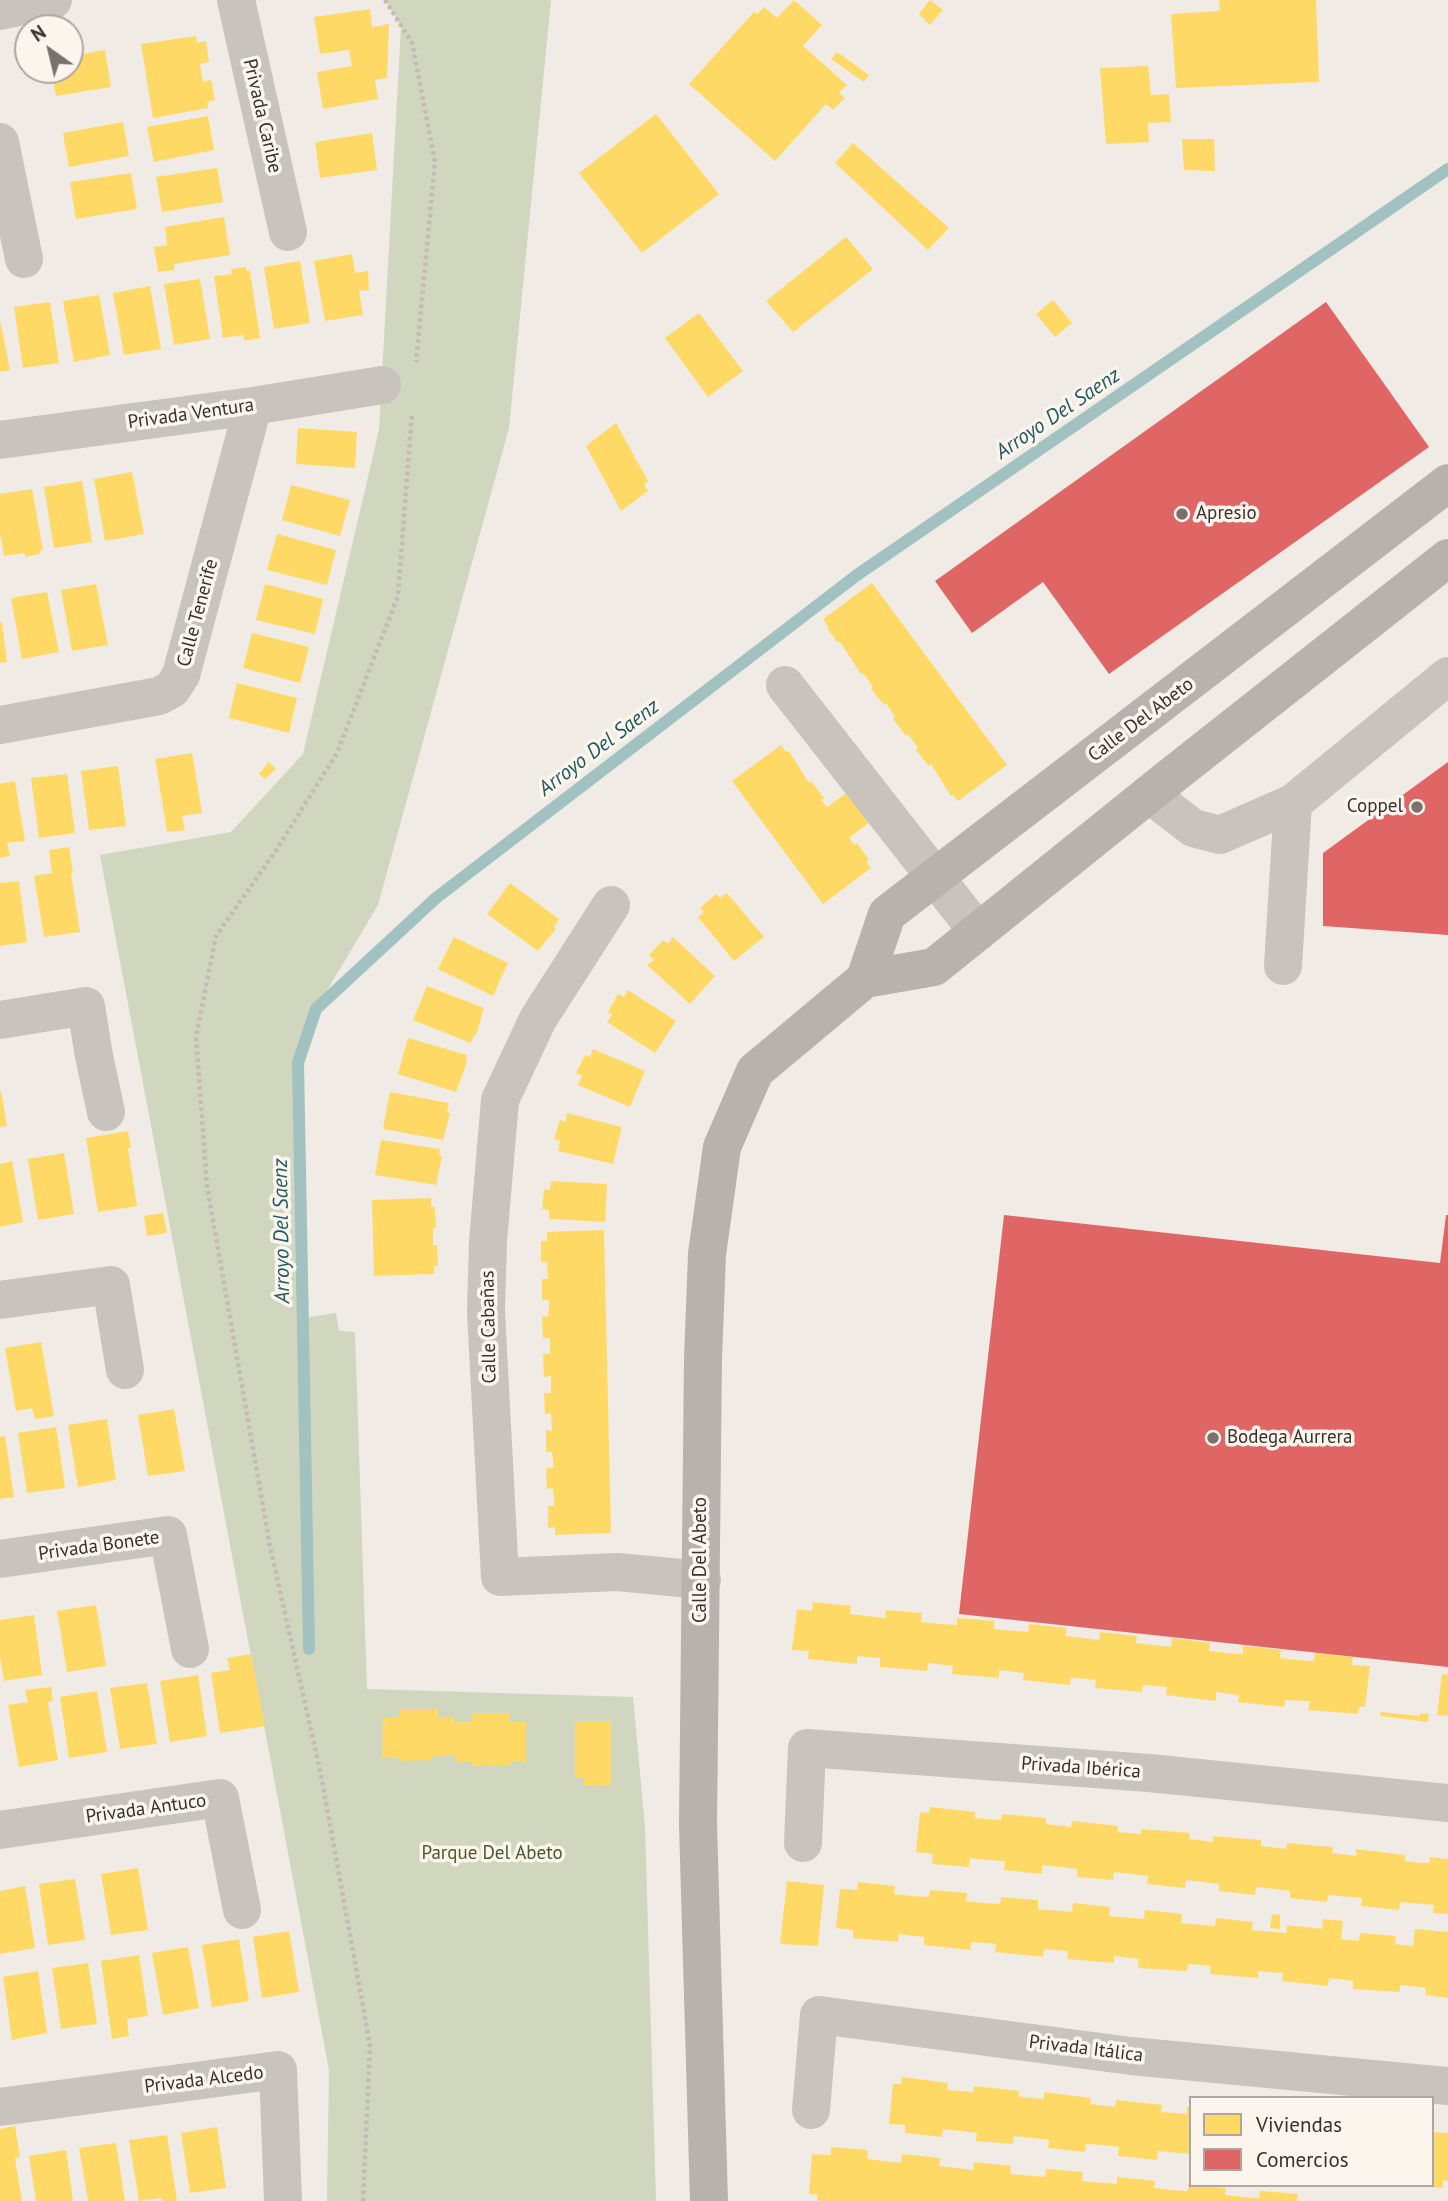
<!DOCTYPE html>
<html>
<head>
<meta charset="utf-8">
<style>
	body { margin:0 }
	#map { position:relative; width:1448px; height:2201px; overflow:hidden; background:#f0ebe5; font-family:"PT Sans",sans-serif }
	canvas { display:block }
	.legend { position:absolute; left:1189px; top:2096px; width:245px; height:91px; box-sizing:border-box; background:#fbf5ee; border:2px solid #aea6a0; margin:0; padding:9px 12px; list-style:none; font-size:21px; color:#3b302b }
	.legend li { display:flex; align-items:center; gap:14px; height:35px }
	.legend b { width:35px; border:2px solid #aea6a0 }
	.north { position:absolute; left:14px; top:14px; width:70px; height:70px; box-sizing:border-box; background:#fbf5ee; border:2px solid #aea6a0; border-radius:50%; rotate:326deg; font-size:19px; font-weight:700; line-height:28px; text-align:center; color:#3b302b }
	.north::after { content:''; display:block; margin:auto; width:24px; height:32px; background:#7a716c; clip-path:polygon(50% 0,100% 100%,50% 72%,0 100%) }
</style>
</head>
<body>
<div id="map">
<canvas width="1448" height="2201"></canvas>
<ul class="legend">
<li><b style="height:19px;background:#ffd966"></b>Viviendas</li>
<li><b style="height:19px;background:#e06666"></b>Comercios</li>
</ul>
<div class="north">N</div>
</div>
<script>
const context = document.querySelector('canvas').getContext('2d');
context.lineJoin = 'round';
function fill(path, color) { context.fillStyle = color; context.fill(path, 'evenodd'); }
function strokePath(path, color, width, dash) { context.strokeStyle = color; context.lineWidth = width; context.lineCap = dash ? 'butt' : 'round'; context.setLineDash(dash || []); context.stroke(path); }
function drawText(font, color, halo, rows, align = 'center') {
  context.font = font + ' "PT Sans",sans-serif'; context.lineWidth = 7; context.setLineDash([]); context.textBaseline = 'middle'; context.strokeStyle = halo; context.fillStyle = color; for (const [text, x, y, turn = 0] of rows) {
    context.save(); context.translate(x, y); context.rotate((+turn || 0) * Math.PI / 180); context.textAlign = isNaN(turn) ? turn : align; if (halo) context.strokeText(text, 0, 0); context.fillText(text, 0, 0); context.restore();
  }
}
fill(new Path2D(`
	M385 0H551L509 428 378 905 316 1009 298 1063 303 1318 336 1313 339 1331 355 1332 367 1689 633 1697 645 1827 656 2201H327L329 2070 100 855 231 832 303 754 379 430 401 27Z`), '#d1d6bf');
fill(new Path2D(`
	M794 0 822 25 803 46 847 85 839 93 845 98 833 110 826 104 775 161 689 84 754 12 757 14 764 7 777 18Z
	M930 0 943 10 930 25 919 14Z
	M1219 0H1316L1319 82 1176 88 1171 14 1220 11Z
	M370 9 372 27 389 24 387 78 375 80 378 99 323 109 317 72 352 66 349 50 320 54 314 17Z
	M196 36 197 43 206 41 209 62 200 64 203 82 211 80 215 100 207 102 208 108 153 118 141 44Z
	M105 50 111 87 56 96 51 70H70V56Z
	M837 52 869 75 864 82 831 59Z
	M1148 66 1151 95 1169 94 1171 122 1148 123 1149 142 1106 144 1100 68Z
	M656 114 719 194 642 253 579 173Z
	M208 116 214 150 154 162 147 127Z
	M123 122 129 156 69 167 63 133Z
	M372 133 377 170 320 178 315 142Z
	M1182 139H1214L1215 171 1184 170Z
	M853 143 949 228 928 250 835 163Z
	M217 168 223 202 162 212 156 177Z
	M131 173 137 209 76 219 70 182Z
	M224 217 230 255 174 264V270L158 272 154 247 167 245 165 227Z
	M846 237 873 269 793 332 766 301Z
	M352 254 355 273 368 271 369 290 359 291 363 315 325 321 314 261Z
	M300 261 310 323 274 329 264 267Z
	M246 267 247 271H250L260 338 244 341 243 335 223 338 214 276 232 274 231 269Z
	M200 279 210 339 174 345 164 284Z
	M150 286 161 349 124 355 113 293Z
	M99 295 110 355 74 362 63 301Z
	M1053 300 1072 323 1055 337 1036 314Z
	M50 302 59 363 23 368 14 307Z
	M699 313 743 371 708 397 665 338Z
	M0 320 10 370 0 372Z
	M616 423 648 481 644 485 648 491 621 511 586 446Z
	M298 428 357 432 355 468 296 464Z
	M132 472 144 534 105 541 94 479Z
	M82 481 92 542 54 548 44 487Z
	M291 485 350 500 340 536 282 520Z
	M32 489 43 550H40V554L25 557V553L4 556 0 532V494Z
	M277 534 336 550 327 585 267 570Z
	M872 583 1007 765 958 801 953 795 951 796 931 764 929 766 916 750 918 748 908 734 906 736 893 719 895 717 886 703 884 705 871 689 873 687 863 673 861 674 840 642 838 643 827 628 828 627 823 619Z
	M96 584 108 645 72 651 61 590Z
	M265 584 323 599 315 634 256 620Z
	M47 592 59 652 22 659 11 598Z
	M2 622 7 662 0 663V623Z
	M252 633 309 647 300 683 243 668Z
	M237 683 297 698 289 733 229 718Z
	M781 745 786 752 789 751 809 783 811 781 824 798 821 800 827 807 849 791 871 821 849 838 854 845 857 843 869 860 866 862 871 868 823 904 732 781Z
	M192 753 202 813 182 816 185 830 167 832 155 759Z
	M269 762 276 769 265 779 259 774Z
	M118 766 126 826 89 830 81 771Z
	M67 774 75 833 39 838 31 778Z
	M15 781 25 841 7 843 10 856 0 858V784Z
	M69 847 73 873 71 874 80 932 44 937 34 876 52 873 49 850Z
	M19 881 27 942 0 946V883Z
	M510 883 559 919 554 927 556 929 538 951 487 914Z
	M727 893 764 937 734 961 698 917 704 912 700 908 716 894 720 898Z
	M454 937 508 963 493 996 438 969Z
	M673 937 715 976 690 1004 647 965 654 960 649 955 663 940 668 944Z
	M427 986 484 1008 476 1035H474L471 1043 413 1020Z
	M628 990 676 1021 655 1053 607 1022 612 1015 608 1012 618 994 624 997Z
	M408 1038 467 1055 466 1065 456 1092 398 1074Z
	M593 1049 645 1071 630 1107 578 1085 582 1076 576 1073 585 1055 590 1057Z
	M1 1091 7 1126 0 1127V1092Z
	M390 1092 449 1103 447 1112 450 1113 443 1140 383 1129Z
	M567 1113 622 1127 613 1164 558 1151 560 1141 554 1139 560 1120 565 1122Z
	M128 1131 131 1148H128L137 1206 98 1212 86 1138Z
	M381 1140 440 1149 439 1156H442L436 1185 375 1175Z
	M64 1153 74 1214 38 1220 28 1159Z
	M12 1161 23 1222 0 1227V1164Z
	M551 1181 607 1184 605 1222 549 1219V1210L542 1209 544 1189 550 1190Z
	M431 1198V1207H435L436 1228H433V1245H437L438 1266H434V1274L374 1276 372 1200Z
	M163 1213 167 1233 147 1236 144 1216Z
	M604 1230 611 1533 555 1535V1527L548 1528V1506H554V1499L553 1488 547 1489 546 1468H553V1460L552 1452H546V1430L552 1431 551 1413 545 1414 544 1393H551V1376L544 1377 543 1354H550V1338H543L542 1317 548 1316 549 1309V1300H542V1279H548L547 1262H541V1241H547V1232Z
	M41 1342 54 1416 35 1419 32 1408 16 1411 5 1348Z
	M174 1409 185 1471 148 1476 138 1415Z
	M107 1419 116 1480 78 1487 68 1425Z
	M56 1427 65 1488 27 1493 18 1433Z
	M5 1436 14 1497 0 1499V1437Z
	M813 1602 851 1606 850 1614 885 1618 886 1610 922 1613 921 1622 940 1624 957 1625V1618L994 1621V1629L1028 1632 1029 1624 1066 1628V1636L1083 1638 1099 1640 1100 1632 1137 1636 1136 1643 1171 1647 1172 1638 1210 1643 1209 1651 1227 1653 1243 1654V1646L1281 1650 1280 1658 1298 1660 1314 1661 1315 1653 1353 1657 1352 1665 1370 1666 1365 1707H1359L1358 1714 1308 1710 1310 1701 1285 1700 1284 1707 1238 1702 1239 1695 1216 1692V1701L1166 1695 1167 1687 1143 1685 1142 1692 1095 1688 1096 1680 1078 1678H1070V1685L1023 1680 1024 1673 999 1670V1678L952 1674 953 1666 928 1663 927 1671 880 1667V1658L857 1656V1664L808 1659 809 1651 792 1650 797 1609 812 1611Z
	M96 1605 106 1666 67 1672 57 1611Z
	M34 1615 42 1675 4 1681 0 1656V1620Z
	M251 1654 265 1726 220 1733 211 1673 230 1670 227 1658Z
	M1442 1674 1448 1675V1716L1437 1715Z
	M198 1675 207 1736 170 1742 160 1681Z
	M147 1683 157 1744 120 1749 110 1688Z
	M51 1687 53 1701 48 1702 58 1760 19 1767 8 1705 28 1702 25 1690Z
	M97 1691 107 1752 69 1758 60 1697Z
	M399 1709H438V1718L454 1717V1722H472V1713H510L509 1722H526V1762L511 1761V1765L472 1766V1761L456 1762V1755L432 1756 433 1760 399 1761V1758H382L383 1718H399Z
	M1381 1712 1420 1716V1713L1429 1714 1428 1722 1380 1716Z
	M575 1721H611V1785L584 1786V1778H575Z
	M930 1807 975 1812V1818L1001 1820 1002 1814 1046 1818V1824L1071 1827 1072 1821 1118 1826 1117 1832 1141 1834V1829L1190 1833 1189 1839 1213 1842V1836L1261 1840V1846L1286 1849 1287 1843 1333 1847 1332 1853 1356 1856V1849L1405 1855V1861L1422 1863H1429L1430 1857 1448 1859V1914L1433 1913 1434 1905 1400 1902 1399 1910 1361 1906 1362 1898 1328 1895 1327 1902 1290 1898V1891L1274 1889 1256 1887 1255 1895 1219 1891V1884L1203 1882 1186 1880 1185 1888 1147 1884 1148 1876 1114 1872 1113 1880 1077 1877V1869L1043 1865 1041 1874 1004 1870 1005 1861 987 1860 970 1858 969 1867 932 1864 933 1854 916 1852 920 1812 929 1813Z
	M138 1868 148 1930 111 1935 101 1874Z
	M75 1879 85 1940 48 1945 39 1884Z
	M787 1881 824 1885 818 1946 780 1944Z
	M858 1882 895 1886 894 1894 911 1896 929 1897 930 1890 967 1893 966 1901 983 1903 1000 1904 1001 1897 1038 1900V1909L1072 1912 1073 1903 1110 1907 1109 1916 1144 1919 1145 1910 1182 1914 1181 1923 1215 1926 1216 1918 1253 1922 1252 1930 1286 1933 1287 1925 1322 1929 1323 1919 1343 1921 1341 1939 1359 1941 1360 1933 1396 1936 1395 1944 1413 1946 1415 1929 1448 1932V1998L1425 1995 1426 1988 1400 1985V1992L1353 1989V1981L1329 1978 1328 1986 1282 1981 1283 1973 1265 1972 1258 1971V1978L1210 1974 1211 1966 1188 1964 1187 1971 1138 1968 1139 1959 1114 1956V1963L1067 1959 1068 1951 1044 1949 1043 1957 995 1952 996 1944 972 1942 970 1950 924 1945V1937L899 1934 898 1942 853 1938V1930L836 1928 840 1889 857 1890Z
	M25 1886 35 1948 0 1954V1891Z
	M1272 1914 1280 1915V1929L1270 1928Z
	M289 1931 299 1992 262 1998 253 1937Z
	M239 1939 249 2001 212 2007 202 1945Z
	M188 1947 199 2008 163 2015 152 1953Z
	M139 1955 148 2016 127 2019 129 2036 112 2039 101 1961Z
	M88 1963 97 2024 61 2029 52 1968Z
	M38 1971 47 2033 12 2040 3 1977Z
	M902 2077 948 2083 947 2090 973 2092 974 2086 1019 2091V2097L1044 2099V2092L1091 2098 1090 2104 1115 2107 1116 2100 1162 2105 1161 2112 1187 2114V2107H1191V2154L1158 2151 1157 2160 1118 2156 1119 2147 1103 2145 1086 2144 1085 2152 1048 2148 1049 2140 1032 2138 1014 2136 1013 2144 976 2141 977 2133 943 2129 942 2137 905 2133V2125L889 2124 893 2084H901Z
	M15 2126 20 2157 15 2158 22 2201H0V2129Z
	M217 2127 226 2188 190 2193 181 2133Z
	M1432 2132 1448 2133V2181L1443 2180V2188L1432 2187Z
	M167 2135 177 2201H162L161 2198 139 2201 129 2140Z
	M116 2143 125 2201H88L79 2148Z
	M831 2147 868 2150 867 2159 901 2163 902 2154 940 2158 939 2166 973 2170 974 2162 1011 2166 1010 2174 1045 2177 1046 2169 1083 2172 1082 2181 1117 2184V2177L1155 2181 1154 2188 1172 2190 1188 2191V2184L1226 2188 1225 2195 1243 2197 1259 2198 1260 2191 1298 2194 1297 2201H817L818 2195 809 2194 812 2154 831 2155Z
	M66 2150 73 2201H36L29 2156Z`), '#ffd966');
fill(new Path2D(`
	M1326 302 1429 447 1109 674 1043 582 972 633 935 581Z
	M1448 762V935L1323 926V853Z
	M1004 1215 1440 1263 1446 1215H1448V1667L959 1614Z`), '#e06666');
strokePath(new Path2D(`
	M309 1649 298 1063 316 1009 436 898 857 575 1448 169`), '#a1c2c1', 12);
strokePath(new Path2D(`
	M385 0 412 43 435 162 416 362
	M363 2201 370 2045 321 1775 270 1546 207 1186 196 1037 216 936 275 852 337 753 398 596 412 413`), '#c2bbb6', 4.5, [3.5, 3.5]);
strokePath(new Path2D(`
	M236 0 288 232
	M0 11 53 0
	M0 142 24 259
	M0 440 253 406 382 385
	M785 685 978 932
	M0 725 159 696 172 689 181 675 253 406
	M1149 794 1193 828 1220 835 1293 803 1448 676
	M611 905 538 1019 500 1100 488 1242 486 1312 500 1577 617 1572 702 1580
	M1283 966 1293 803
	M0 1020 86 1006 94 1056 106 1112
	M0 1300 111 1285 125 1370
	M0 1559 168 1535 190 1649
	M0 1830 220 1798 242 1910
	M803 1843 807 1748 1149 1773 1448 1803
	M0 2107 278 2070 283 2201
	M811 2110 819 2015 1131 2056 1448 2086`), '#c9c3be', 38);
strokePath(new Path2D(`
	M865 979 887 914 1448 483
	M709 2201 698 1824 703 1359 707 1254 722 1147 755 1071 865 979 934 967 1169 778 1448 558`), '#b8b1ad', 38);
for (const [x, y, r, color] of [
	[1182,514,7,"#7a716c"],
	[1417,807,7,"#7a716c"],
	[1213,1438,7,"#7a716c"]
]) { const dot = new Path2D(); dot.arc(x, y, r, 0, 2 * Math.PI); context.fillStyle = color; context.fill(dot); strokePath(dot, '#fbf5ee', 2.5); }
drawText('19px', '#3b302b', '#fbf5ee', [
	["Privada Caribe",262,116,77],
	["Privada Ventura",191,414,-8],
	["Calle Tenerife",198,613,-75],
	["Calle Del Abeto",1141,720,-37],
	["Calle Cabañas",489,1327,-91],
	["Privada Bonete",99,1546,-8],
	["Calle Del Abeto",701,1560,-90],
	["Privada Ibérica",1081,1768,4],
	["Privada Antuco",146,1809,-8],
	["Privada Itálica",1086,2049,7],
	["Privada Alcedo",204,2080,-7]
]);
drawText('19px', '#3b302b', '#fbf5ee', [
	["Apresio",1196,514],
	["Coppel",1403,807,"right"],
	["Bodega Aurrera",1227,1438]
], 'left');
drawText('19px', '#4a5a2e', '#fbf5ee', [
	["Parque Del Abeto",492,1854]
]);
drawText('italic 21px', '#1f5a5e', '#fbf5ee', [
	["Arroyo Del Saenz",1058,414,-34],
	["Arroyo Del Saenz",599,748,-37],
	["Arroyo Del Saenz",282,1231,-91]
]);
</script>
</body>
</html>
